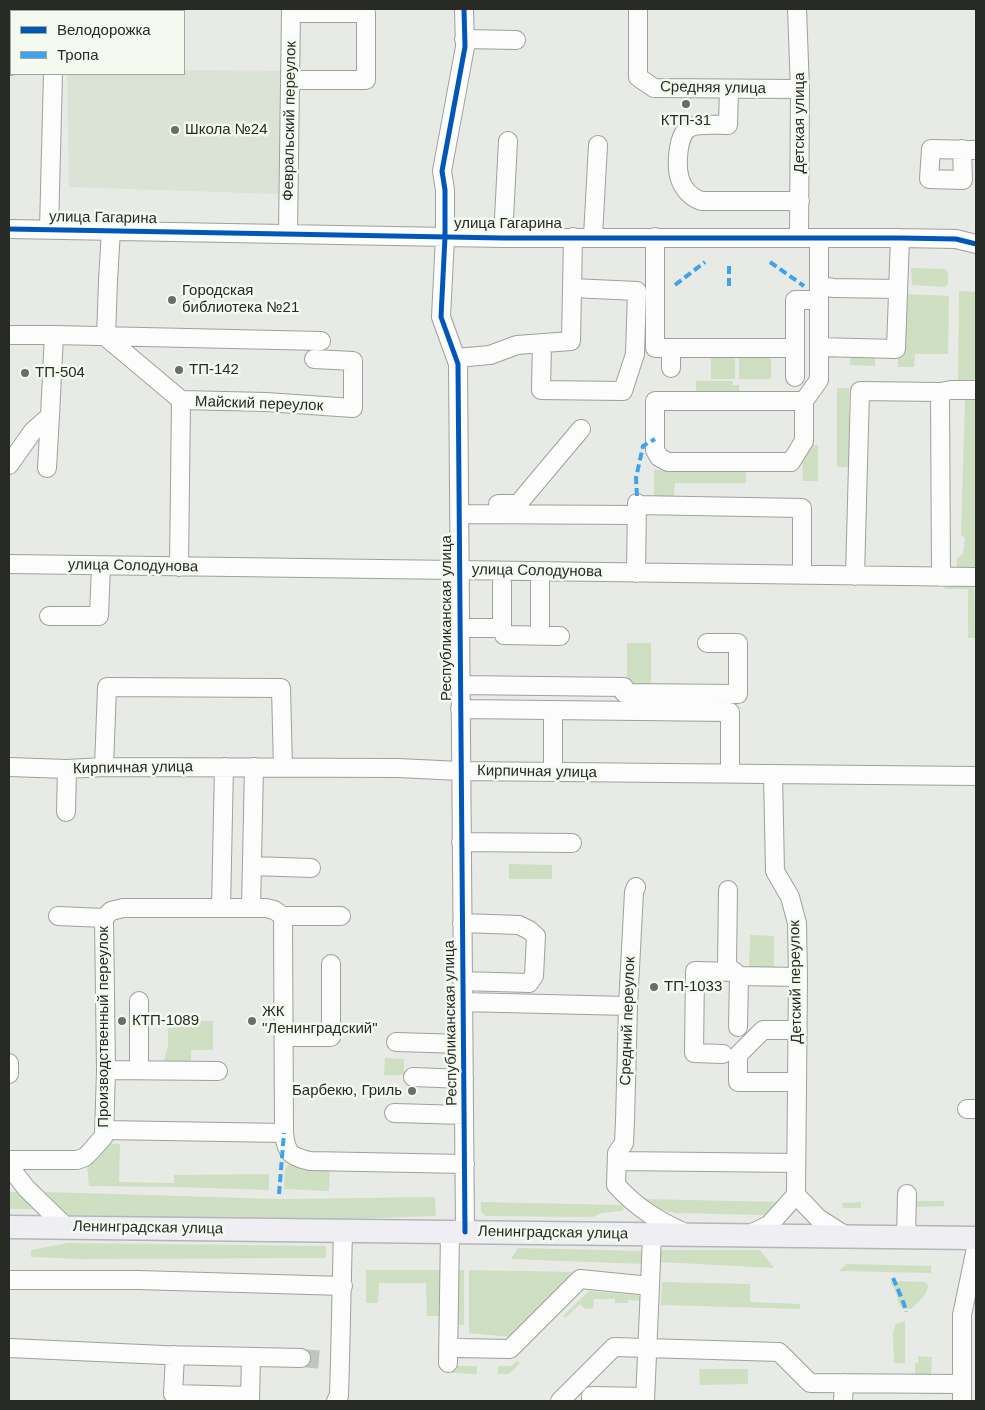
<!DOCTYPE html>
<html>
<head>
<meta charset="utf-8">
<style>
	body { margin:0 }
	#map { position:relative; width:985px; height:1410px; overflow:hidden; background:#e7eae5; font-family:Helvetica,sans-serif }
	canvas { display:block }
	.frame { position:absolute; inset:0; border:10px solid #282a26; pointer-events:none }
	.legend { position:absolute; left:10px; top:10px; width:175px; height:65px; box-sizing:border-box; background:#f4faef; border:1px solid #a2a79f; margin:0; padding:6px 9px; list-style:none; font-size:15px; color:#282a26 }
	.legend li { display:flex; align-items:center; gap:10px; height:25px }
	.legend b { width:25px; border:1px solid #a2a79f }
</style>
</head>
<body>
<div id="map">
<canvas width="985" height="1410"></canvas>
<div class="frame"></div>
<ul class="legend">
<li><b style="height:6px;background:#0057b8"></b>Велодорожка</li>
<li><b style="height:6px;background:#3ea3eb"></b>Тропа</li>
</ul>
</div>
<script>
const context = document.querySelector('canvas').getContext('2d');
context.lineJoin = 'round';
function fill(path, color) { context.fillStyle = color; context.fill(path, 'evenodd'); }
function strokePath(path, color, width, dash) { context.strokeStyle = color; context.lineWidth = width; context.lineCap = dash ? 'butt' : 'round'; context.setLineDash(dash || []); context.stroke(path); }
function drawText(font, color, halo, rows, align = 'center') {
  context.font = font + ' Helvetica,sans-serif'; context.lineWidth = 5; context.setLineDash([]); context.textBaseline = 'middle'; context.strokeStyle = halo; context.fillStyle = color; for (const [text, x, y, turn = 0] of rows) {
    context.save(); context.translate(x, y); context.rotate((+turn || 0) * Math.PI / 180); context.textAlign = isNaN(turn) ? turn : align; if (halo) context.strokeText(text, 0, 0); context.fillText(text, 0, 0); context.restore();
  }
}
fill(new Path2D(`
	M184 70 286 71 280 194 69 187 67 74H184Z`), '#dbe2d6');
fill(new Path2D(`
	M911 268 945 269 948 273V284L945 287 912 285Z
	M959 291 976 292V378L972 381 958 380Z
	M907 294 949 296 948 354H915L914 367H898V351L905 348Z
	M851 354 875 355V366L850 365Z
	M711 356H735V379H711Z
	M739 356H771V379H739Z
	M696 381H733V385H739V395H696Z
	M837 388H849V467H837Z
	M966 398H974L976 401 975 570H959L957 567V558L963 554 965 538 961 535 965 401Z
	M812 445H818V481H803L802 461Z
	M654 470H746V483H675L674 496H654Z
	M943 584H970L974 588 975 638H968V589H946L944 588Z
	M627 643H651V686H627Z
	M509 864 552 865V879H509Z
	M750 935 774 936V973H749Z
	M168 1020 213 1021V1050H191V1060L187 1063H163L168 1046Z
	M385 1058 404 1059V1075H384Z
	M107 1143 120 1144 119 1182 174 1183V1175L269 1174V1190L177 1187 89 1186 87 1165C99 1163 102 1153 107 1143Z
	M290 1164 330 1168 329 1191 284 1189 285 1169Z
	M9 1192H19L34 1209H9Z
	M45 1192 280 1199 435 1197 436 1216 316 1220 68 1215Z
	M641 1199 782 1202 770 1214 766 1215 675 1213 656 1208Z
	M916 1201H944V1206L917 1207Z
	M481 1202 622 1205 624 1208 622 1211 601 1213 593 1217 485 1216 481 1211Z
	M861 1202V1208H843L842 1203Z
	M68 1243 326 1246V1258L80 1259 31 1257V1250Z
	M518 1248 643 1251V1264L511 1259Z
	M660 1250H760L774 1268 660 1262Z
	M846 1264 931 1266V1273L839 1271Z
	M366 1270H446V1316H427L426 1283H379L378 1303H366Z
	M455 1270H464V1325H455Z
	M469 1270 575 1272 512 1337 469 1333Z
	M891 1281 925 1282 928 1285C928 1295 918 1302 911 1309H902C896 1301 898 1291 891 1284Z
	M662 1282 750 1284V1302L800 1304V1309L661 1305Z
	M589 1291 645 1296V1301L628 1300V1303H615V1299H594L593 1308 585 1309 580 1304 565 1318 563 1316Z
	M905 1321V1363H894L893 1333 896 1324Z
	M918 1356 932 1357 931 1375 915 1374V1363H918Z
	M517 1361 520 1363 509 1374H498V1366H511Z
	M451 1366H477V1374L451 1373Z
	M699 1369H748V1384L700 1385Z`), '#cee0c1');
strokePath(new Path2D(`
	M301 1358 326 1360`), '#c1c4bf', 18, [18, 9]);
const minor = new Path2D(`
	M464 9 465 47 442 171 445 190V237L441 317 458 364 465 1232
	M638 9V77L654 88 800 89
	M797 9 800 89 799 237
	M54 11V9
	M464 39 516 40
	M9 66H11
	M290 80H366V13H291
	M729 89 728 125C718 125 697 123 689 128 677 135 676 167 680 179 683 189 691 197 701 201H800
	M962 149 963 180 929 179 931 149 976 150
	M9 229 503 238H900L956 239 976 244
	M49 229 53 74
	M288 233 291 9
	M593 236 598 145
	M655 237V348H795V300H819
	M503 238 508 141
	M819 286 834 288 898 289
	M9 335H54
	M106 337 108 281 111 230
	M106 337 181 400
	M542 343 541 390 623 391 635 354 637 291 572 288
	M819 347 896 349 900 238
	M671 348V368
	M456 358 490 355 517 345 571 341 573 237
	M795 377V348
	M940 392 941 577
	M804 401H655V450L659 457 668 462H791L804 441V401L819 380V238
	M9 465 33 431 50 416 54 335 321 341
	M47 468 50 416
	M498 504H518L581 429
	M637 505 802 508V575
	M460 514 636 515
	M9 564 976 577
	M179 567 181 400 266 402 353 408V361L314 359
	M636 573 637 503
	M855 576 860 391 940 392 951 390H976
	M502 583V628L504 635 560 636
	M49 616H99L101 566
	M459 628H502
	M540 636V571
	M460 685 624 687V693L738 694V643H707
	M460 709 730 712V773
	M9 767 67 769 104 767 398 768 460 771 976 776
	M104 767 107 687 281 688 283 768
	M553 772V710
	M66 812 67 769
	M461 842 572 843
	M252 866 311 868
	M636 887 634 892 628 1006 625 1121 624 1143 617 1153 616 1185C637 1208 657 1220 685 1233
	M728 890 727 966 739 976
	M221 908 224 767
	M251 908 254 767
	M58 916 104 918 111 911 123 908H266L274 910 283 916H341
	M283 916 284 1133C286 1153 291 1157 310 1161L465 1164
	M462 981 529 983 534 976 536 936 529 930 519 925 462 923
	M139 1001V1070
	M462 1002 628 1006
	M738 1027 739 976 798 977
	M284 1037H331V964
	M396 1042 463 1044
	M723 1054 694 1053 695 971 735 972
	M9 1063V1074
	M106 1070 218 1071
	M413 1077 464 1079
	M797 1082H738V1055L763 1030H798
	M967 1109H976
	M394 1113 464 1115
	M104 1130 284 1133
	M9 1160H77L85 1157 91 1151 104 1136 106 1070 104 918
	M617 1161 796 1163
	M9 1166 26 1188 66 1227
	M796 1195 818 1218 846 1236
	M748 1235 769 1225 796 1195 798 977 797 923 790 897 775 871 773 774
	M906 1237 907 1194
	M9 1280H138L343 1286
	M650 1286 652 1234
	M9 1348 164 1355 301 1358
	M458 1348 510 1349 580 1279 650 1286 645 1401
	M175 1355 173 1394 250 1396
	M448 1363 450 1232
	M250 1401 251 1357
	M336 1401 339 1396 340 1361 343 1230
	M560 1401 614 1347 779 1352 810 1383 962 1384
	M591 1401V1396L645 1397
	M843 1401 844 1383
	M962 1401V1315L976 1248`);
const major = new Path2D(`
	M9 1227 976 1238`);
strokePath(minor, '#9ea19c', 20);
strokePath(major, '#b4b5bc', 25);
strokePath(minor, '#fbfcfb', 18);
strokePath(major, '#efeff3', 22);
strokePath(new Path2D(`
	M770 262 804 286
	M675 285 705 262
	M729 286V262
	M637 496 636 478 643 446 655 439
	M279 1194 284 1133
	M893 1278C896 1285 906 1307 906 1312`), '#3ea3eb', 4, [8, 4]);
strokePath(new Path2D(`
	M464 9 465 47 442 171 445 190V237L441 317 458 364 465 1232
	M9 229 503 238H900L956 239 976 244`), '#0057b8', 5);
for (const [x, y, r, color] of [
	[686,104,5,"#6b6d69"],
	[175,130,5,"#6b6d69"],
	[172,300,5,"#6b6d69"],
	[179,370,5,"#6b6d69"],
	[25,373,5,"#6b6d69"],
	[654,987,5,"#6b6d69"],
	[122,1021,5,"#6b6d69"],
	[252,1021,5,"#6b6d69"],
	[412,1091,5,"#6b6d69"]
]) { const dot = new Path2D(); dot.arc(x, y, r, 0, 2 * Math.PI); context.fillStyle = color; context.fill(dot); strokePath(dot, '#f4faef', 2); }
drawText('15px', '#282a26', '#f4faef', [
	["Средняя улица",713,88,1],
	["Февральский переулок",290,121,-89],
	["Детская улица",800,123,-90],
	["улица Гагарина",103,218,1],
	["улица Гагарина",508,224],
	["Майский переулок",259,404,2],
	["улица Солодунова",133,566,1],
	["улица Солодунова",537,571,1],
	["Республиканская улица",447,618,-90],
	["Кирпичная улица",133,768,-1],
	["Кирпичная улица",537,772,1],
	["Детский переулок",796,982,-91],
	["Средний переулок",628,1021,-88],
	["Республиканская улица",451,1023,-91],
	["Производственный переулок",104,1027,-90],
	["Ленинградская улица",148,1228,1],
	["Ленинградская улица",553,1233,1]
]);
drawText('15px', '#282a26', '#f4faef', [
	["КТП-31",686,121,"center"],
	["Школа №24",185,130],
	["Городская",182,291],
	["библиотека №21",182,308],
	["ТП-142",189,370],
	["ТП-504",35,373],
	["ТП-1033",664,987],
	["ЖК",262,1012],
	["\"Ленинградский\"",262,1029],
	["КТП-1089",132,1021],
	["Барбекю, Гриль",402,1091,"right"]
], 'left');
</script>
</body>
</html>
